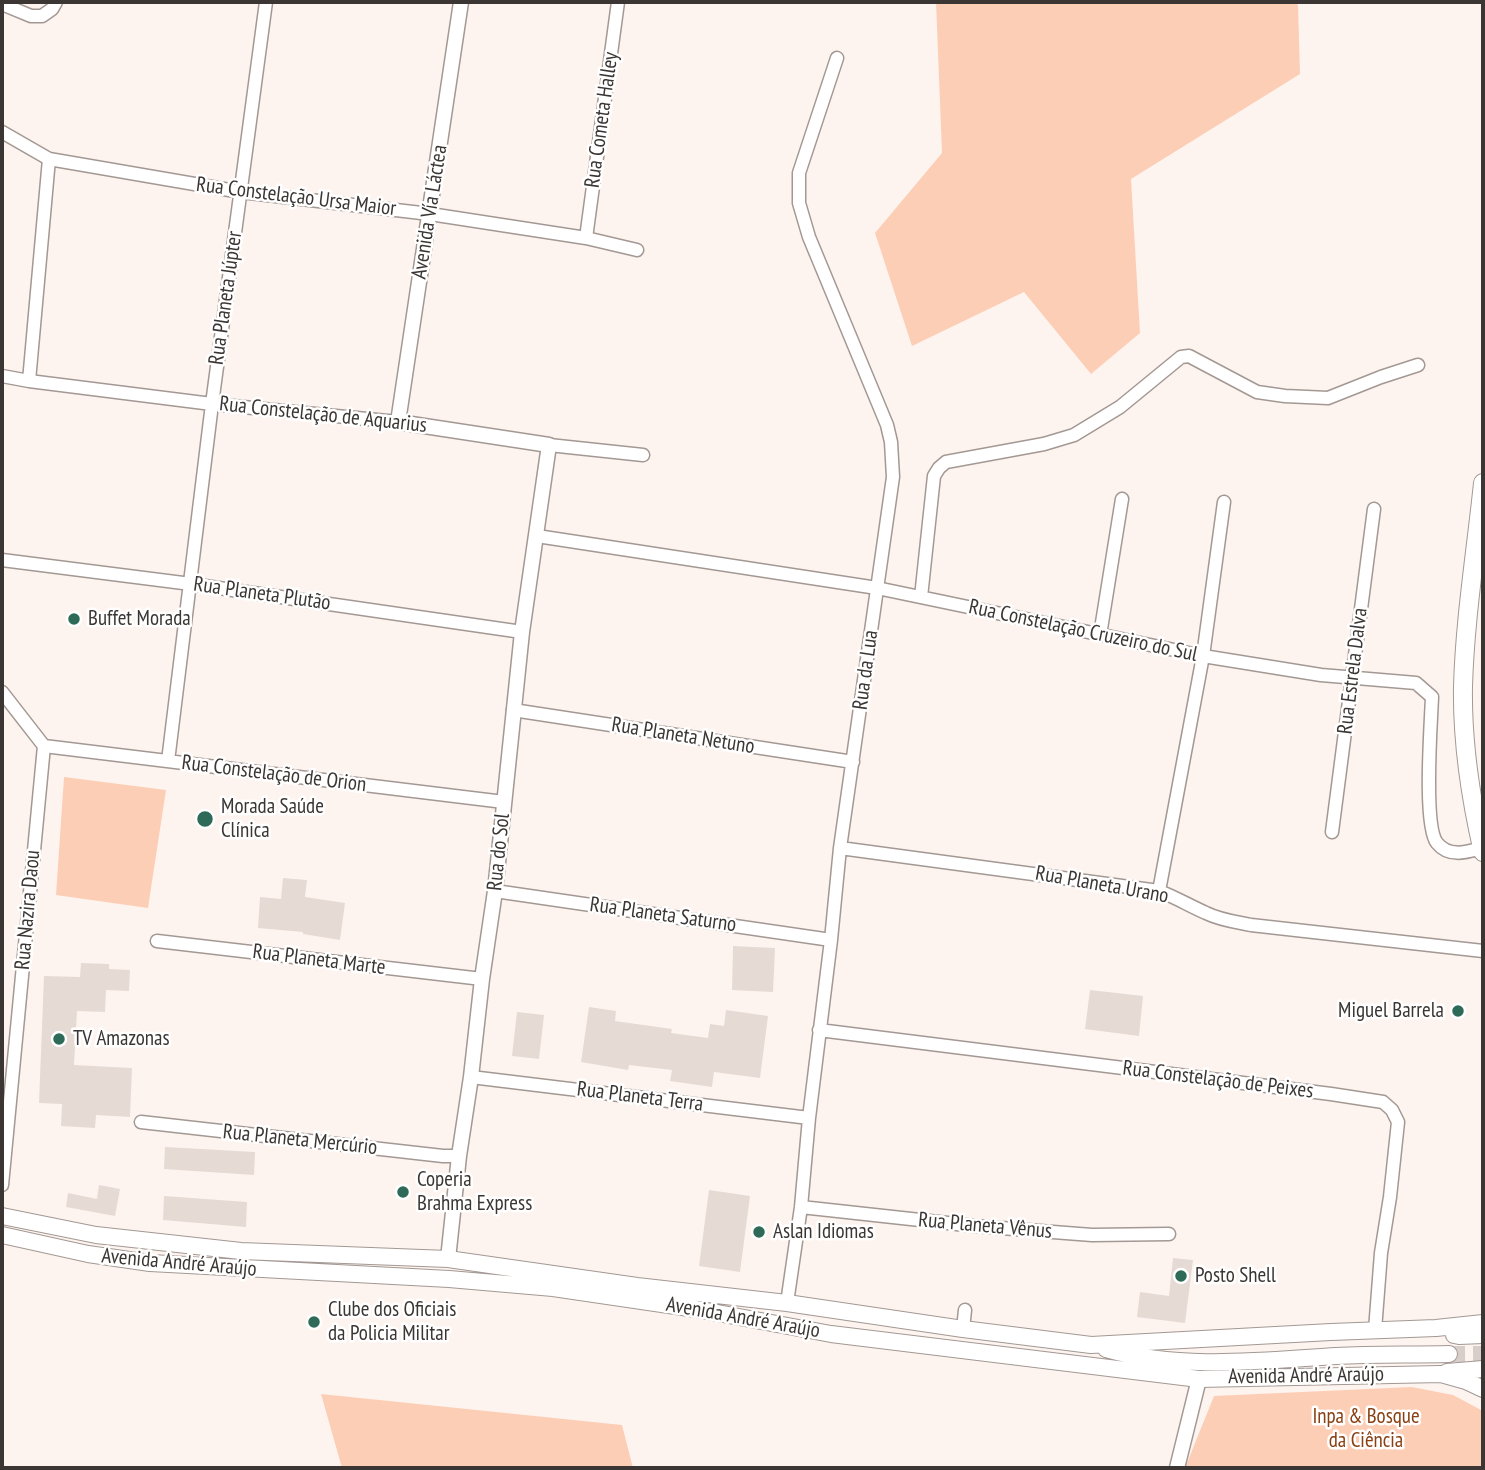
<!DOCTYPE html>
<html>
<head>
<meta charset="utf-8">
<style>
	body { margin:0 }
	#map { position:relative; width:1485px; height:1470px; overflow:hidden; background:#fef4ef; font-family:"PT Sans Narrow",sans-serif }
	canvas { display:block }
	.frame { position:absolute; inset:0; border:4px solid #3b3634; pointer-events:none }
</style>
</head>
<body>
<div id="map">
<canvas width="1485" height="1470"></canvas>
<div class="frame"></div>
</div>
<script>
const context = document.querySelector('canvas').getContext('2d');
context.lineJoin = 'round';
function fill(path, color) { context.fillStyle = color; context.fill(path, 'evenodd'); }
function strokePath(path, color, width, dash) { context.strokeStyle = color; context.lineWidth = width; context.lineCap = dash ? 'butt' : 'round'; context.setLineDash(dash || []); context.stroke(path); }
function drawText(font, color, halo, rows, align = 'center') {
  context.font = font + ' "PT Sans Narrow",sans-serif'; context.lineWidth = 5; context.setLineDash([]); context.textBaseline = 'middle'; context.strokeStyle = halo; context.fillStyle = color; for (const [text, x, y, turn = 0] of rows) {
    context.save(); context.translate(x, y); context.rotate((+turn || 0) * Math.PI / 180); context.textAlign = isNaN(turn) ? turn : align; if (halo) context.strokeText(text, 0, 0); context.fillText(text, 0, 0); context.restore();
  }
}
fill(new Path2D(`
	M936 2H1295L1298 5 1300 74 1131 179 1140 333 1091 374 1024 292 912 346 875 233 942 153Z
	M64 777 166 790 148 908 56 895Z
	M1412 1387 1453 1395 1483 1411V1468H1185L1214 1396Z
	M321 1394 622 1425 633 1468H342Z`), '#fdceb6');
fill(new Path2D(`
	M283 878 307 880 305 897 345 903 340 940 303 934V932L258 928 260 897 281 899Z
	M733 946 775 948 773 992 732 990Z
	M81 963 109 964V969L130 970 129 991 106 990 105 1012 77 1011 74 1065 132 1068 130 1117 96 1115 95 1128 61 1126 62 1104 39 1103 44 976 80 977Z
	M1090 990 1143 996 1139 1036 1085 1029Z
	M589 1007 616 1011 615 1021 672 1029 671 1033 708 1038 710 1024 724 1026 726 1010 768 1016 760 1078 714 1072 712 1087 670 1081 672 1070 629 1065 628 1070 581 1062Z
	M517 1012 544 1015 539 1059 512 1056Z
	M165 1147 255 1152 254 1175 164 1169Z
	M99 1185 120 1189 115 1216 66 1207 68 1193 97 1199Z
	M709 1190 750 1196 740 1272 699 1266Z
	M164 1196 247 1202 246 1227 163 1220Z
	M1173 1258 1193 1260 1185 1323 1137 1317 1140 1292 1169 1296Z`), '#e6dad4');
strokePath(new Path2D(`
	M1449 1354H1483`), '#d7ceca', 16, [16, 8]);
const minor = new Path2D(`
	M2 4 31 16H42L52 9 56 2
	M2 132 49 159 241 192 430 214 586 238 637 250
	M586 238 618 2
	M2 376 29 381 212 404 398 422
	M29 381 49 159
	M549 445 643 455
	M537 536 877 588 1203 656 1321 675 1416 683 1432 697C1431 724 1423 825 1437 843 1449 858 1467 852 1482 848
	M2 560 191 584 522 632
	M921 597 934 476 939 468 946 462 1044 444 1074 435 1120 407 1181 357 1189 356 1257 392 1285 396 1328 398 1381 377 1418 365
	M1100 635 1122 499
	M2 692 44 746 2 1185
	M513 710 853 762
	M44 746 504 802
	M168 761 212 404 266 2
	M1332 832 1374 509
	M840 848 1159 891C1175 897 1190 906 1206 913 1220 920 1236 922 1251 925L1483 951
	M495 891 831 940
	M1159 891 1203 656 1224 502
	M157 941 482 979
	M819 1030 1331 1094 1383 1102 1392 1110 1398 1122 1390 1197 1381 1253 1375 1330
	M471 1077 809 1118
	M141 1122 443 1156H459
	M801 1207 975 1226 1092 1235 1169 1234
	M787 1303 801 1207 809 1118 831 940 840 848 893 477 891 442 887 425 809 237 799 203V173L837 58
	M963 1329 965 1310`);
const tertiary = new Path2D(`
	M448 1259 459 1156 471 1077 482 979 495 891 522 632 549 445 398 422 461 2
	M1177 1468 1199 1379`);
const secondary = new Path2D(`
	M2 1216 96 1235 241 1251 448 1259 637 1286 787 1303 963 1329 1091 1345 1331 1332 1436 1328 1483 1323
	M2 1235 88 1254 150 1263 449 1279 553 1288 696 1309 831 1334 1199 1379 1441 1374 1466 1381 1483 1389
	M1454 1335 1459 1336 1483 1335
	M1106 1349C1180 1370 1259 1361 1336 1356 1373 1354 1411 1355 1449 1354
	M1447 1372 1483 1369`);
const primary = new Path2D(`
	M1483 483C1476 551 1465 618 1463 686 1462 740 1471 800 1483 852`);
strokePath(minor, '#a39893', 15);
strokePath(tertiary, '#a39893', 17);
strokePath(secondary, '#a39893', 18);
strokePath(primary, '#a39893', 20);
strokePath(minor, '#fff', 12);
strokePath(tertiary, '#fff', 14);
strokePath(secondary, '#fff', 16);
strokePath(primary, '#fff', 18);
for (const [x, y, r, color] of [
	[74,619,7,"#2d6a57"],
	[205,819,9,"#2d6a57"],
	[1458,1011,7,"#2d6a57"],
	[59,1039,7,"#2d6a57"],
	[403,1192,7,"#2d6a57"],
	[759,1232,7,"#2d6a57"],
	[1181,1276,7,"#2d6a57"],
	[314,1322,7,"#2d6a57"]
]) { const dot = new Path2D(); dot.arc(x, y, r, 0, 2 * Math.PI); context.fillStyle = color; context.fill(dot); strokePath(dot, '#fff', 2.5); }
drawText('21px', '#3b3634', '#fff', [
	["Rua Cometa Halley",602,120,-82],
	["Rua Constelação Ursa Maior",296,197,7],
	["Avenida Vía Láctea",430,212,-81],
	["Rua Planeta Júpter",226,298,-82],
	["Rua Constelação de Aquarius",323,415,6],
	["Rua Planeta Plutão",262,594,8],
	["Rua Constelação Cruzeiro do Sul",1083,631,12],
	["Rua da Lua",866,670,-82],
	["Rua Estrela Dalva",1353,671,-83],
	["Rua Planeta Netuno",683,736,9],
	["Rua Constelação de Orion",274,774,7],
	["Rua do Sol",499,852,-84],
	["Rua Planeta Urano",1102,885,10],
	["Rua Nazira Daou",28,910,-85],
	["Rua Planeta Saturno",663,915,8],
	["Rua Planeta Marte",319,960,7],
	["Rua Constelação de Peixes",1218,1080,7],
	["Rua Planeta Terra",640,1097,7],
	["Rua Planeta Mercúrio",300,1140,6],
	["Rua Planeta Vênus",985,1226,5],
	["Avenida André Araújo",179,1263,5],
	["Avenida André Araújo",743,1318,10],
	["Avenida André Araújo",1306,1376,-1]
]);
drawText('21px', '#3b3634', '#fff', [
	["Buffet Morada",88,619],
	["Morada Saúde",221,807],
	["Clínica",221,831],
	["Miguel Barrela",1444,1011,"right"],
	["TV Amazonas",73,1039],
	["Coperia",417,1180],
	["Brahma Express",417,1204],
	["Aslan Idiomas",773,1232],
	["Posto Shell",1195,1276],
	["Clube dos Oficiais",328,1310],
	["da Policia Militar",328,1334]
], 'left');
drawText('21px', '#894013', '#fff', [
	["Inpa & Bosque",1366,1417],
	["da Ciência",1366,1441]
]);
</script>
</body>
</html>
